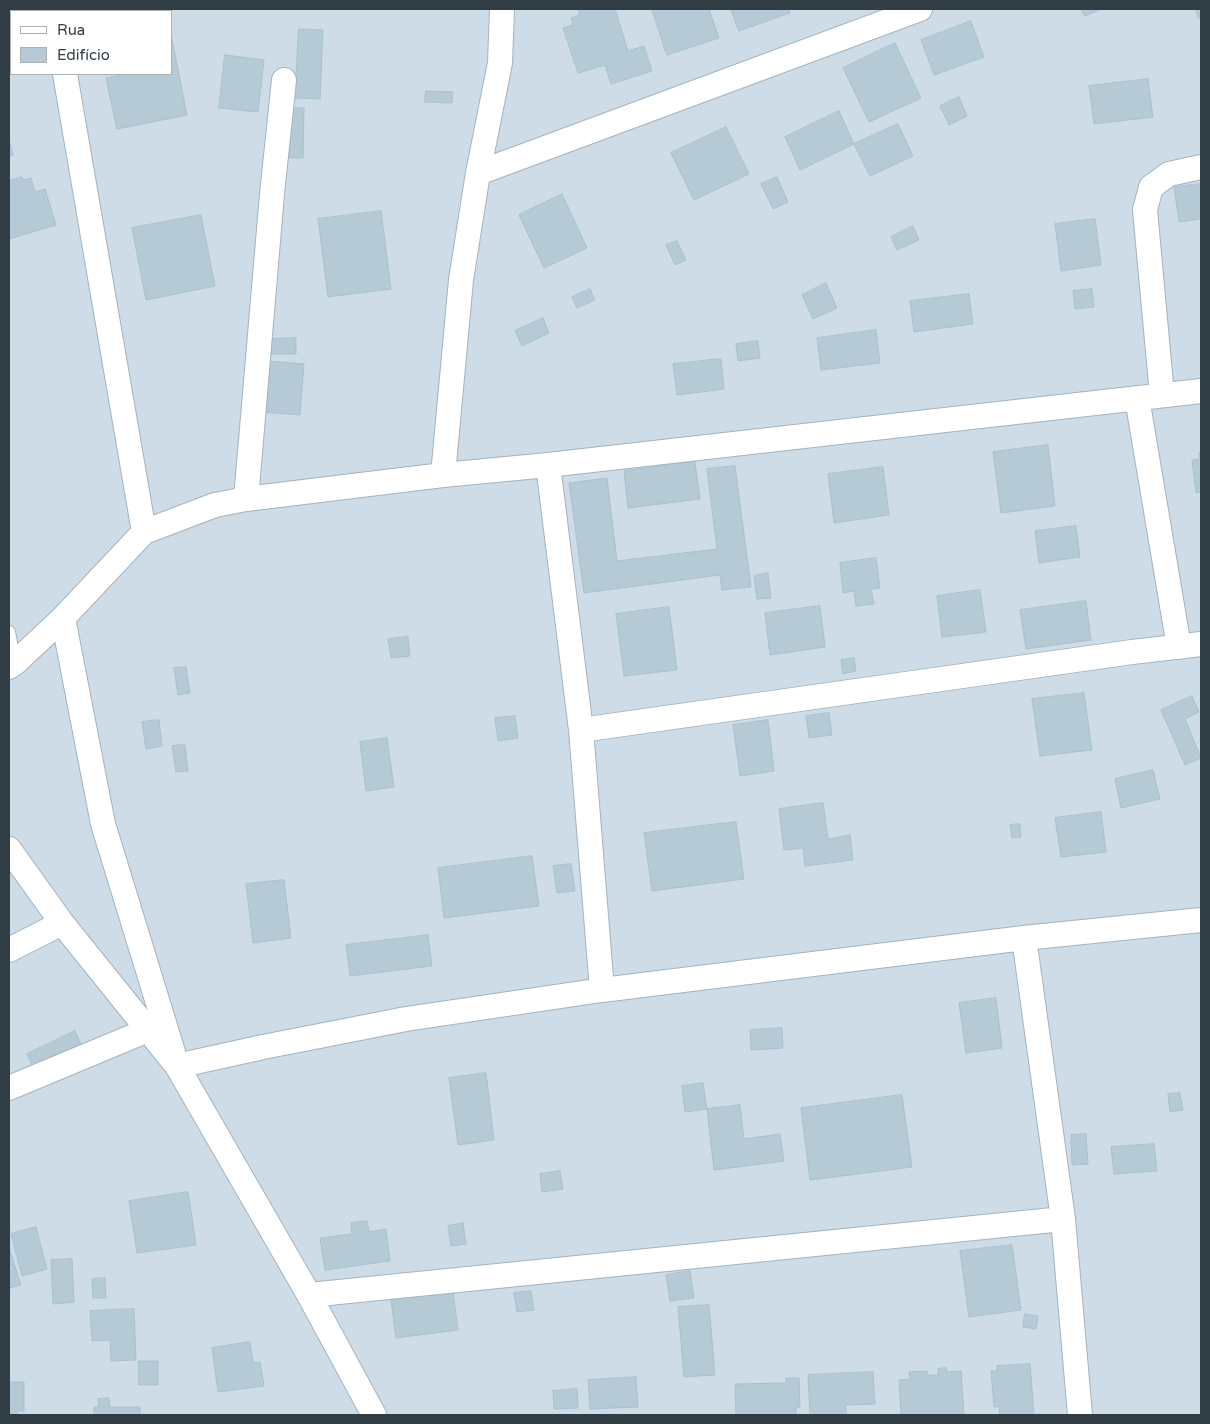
<!DOCTYPE html>
<html>
<head>
<meta charset="utf-8">
<style>
	body { margin:0 }
	#map { position:relative; width:1210px; height:1424px; overflow:hidden; background:#e1ebf3; font-family:"Varela Round",sans-serif }
	canvas { display:block }
	.frame { position:absolute; inset:0; border:10px solid #313d44; pointer-events:none }
	.legend { position:absolute; left:10px; top:10px; width:162px; height:65px; box-sizing:border-box; background:#fff; border:1px solid #adb1b4; margin:0; padding:6px 9px; list-style:none; font-size:15px; color:#313d44 }
	.legend li { display:flex; align-items:center; gap:10px; height:25px }
	.legend b { width:25px; border:1px solid #adb1b4 }
</style>
</head>
<body>
<div id="map">
<canvas width="1210" height="1424"></canvas>
<div class="frame"></div>
<ul class="legend">
<li><b style="height:6px;background:#fff"></b>Rua</li>
<li><b style="height:14px;background:#b5cad4"></b>Edifício</li>
</ul>
</div>
<script>
const context = document.querySelector('canvas').getContext('2d');
context.lineJoin = 'round';
function fill(path, color) { context.fillStyle = color; context.fill(path, 'evenodd'); }
function strokePath(path, color, width, dash) { context.strokeStyle = color; context.lineWidth = width; context.lineCap = dash ? 'butt' : 'round'; context.setLineDash(dash || []); context.stroke(path); }
fill(new Path2D(`
	M9 9H1201V1415H9ZM11 11H171V74H11Z`), '#cedce7');
const building = new Path2D(`
	M578 9H615L628 51 644 46 652 71 611 84 605 65 578 73 563 28 573 25 571 18 580 15Z
	M652 9H709L719 38 667 55Z
	M731 9H788L790 13 739 31Z
	M1081 9H1101L1085 16Z
	M1196 9H1201V17L1199 18Z
	M971 21 984 57 934 75 921 40Z
	M299 29 323 30 320 99 295 98Z
	M171 34 187 115 117 129 106 78 121 75V74H171Z
	M895 43 921 98 869 122 843 68Z
	M225 55 264 60 258 112 219 108Z
	M1148 79 1153 117 1094 124 1089 86Z
	M426 91 453 92 452 103 425 102Z
	M959 97 967 116 949 125 940 106Z
	M289 108H304L303 158H287Z
	M839 111 854 144 800 170 785 137Z
	M898 124 913 156 870 176 854 144Z
	M726 127 749 174 694 200 671 153Z
	M9 140 13 155 9 157Z
	M22 177 23 180 31 178 35 192 45 189 56 225 9 239V181Z
	M777 177 788 202 773 209 761 184Z
	M1201 184V219L1179 222 1174 187Z
	M562 194 587 248 544 268 519 215Z
	M381 211 391 289 328 297 318 219Z
	M201 215 215 286 146 300 132 228Z
	M1095 219 1101 265 1061 271 1055 224Z
	M913 226 919 240 897 250 891 237Z
	M677 241 686 260 675 265 666 245Z
	M826 283 837 308 813 319 802 295Z
	M590 289 595 300 577 308 572 297Z
	M1092 289 1094 307 1075 309 1073 291Z
	M969 294 973 324 914 332 910 301Z
	M543 318 549 333 522 346 515 331Z
	M876 330 880 363 821 370 817 338Z
	M296 338V354H271V339Z
	M758 341 760 358 738 361 736 344Z
	M721 359 724 389 677 395 673 364Z
	M267 361 304 364 300 415 263 412Z
	M1048 445 1055 506 1001 513 993 452Z
	M1201 452V492L1196 493 1192 460 1200 459 1199 453Z
	M695 462 700 499 628 508 624 471Z
	M735 466 751 587 722 590 720 575 584 593 569 483 607 478 617 561 717 549 707 469Z
	M883 467 889 515 834 523 828 474Z
	M1076 526 1080 557 1039 563 1035 531Z
	M876 558 880 588 871 589 874 604 856 606 854 591 843 593 840 563Z
	M768 573 771 598 757 599 754 576Z
	M980 590 986 632 942 637 937 596Z
	M1086 601 1091 640 1026 649 1020 610Z
	M820 606 825 647 770 655 765 613Z
	M669 607 677 670 624 676 616 614Z
	M408 637 410 656 391 658 388 639Z
	M854 658 856 671 843 674 841 660Z
	M186 667 190 693 178 695 174 668Z
	M1084 693 1092 750 1040 756 1032 699Z
	M1192 696 1199 712 1185 719 1201 758 1185 765 1161 710Z
	M829 713 832 735 809 738 806 716Z
	M515 716 518 738 498 741 495 718Z
	M159 720 162 746 146 749 142 722Z
	M768 720 774 771 740 776 733 725Z
	M387 738 394 787 366 791 360 742Z
	M185 745 188 771 176 772 172 746Z
	M1153 770 1160 799 1121 808 1115 779Z
	M823 803 828 839 850 835 853 860 805 866 803 848 784 850 779 809Z
	M1101 812 1106 852 1061 857 1055 818Z
	M736 822 744 879 652 891 644 833Z
	M1020 824 1021 837 1012 838 1010 825Z
	M532 856 539 906 444 918 438 868Z
	M571 864 575 891 557 893 553 866Z
	M284 880 291 938 253 943 246 884Z
	M428 935 432 966 350 976 346 945Z
	M996 998 1002 1048 966 1053 959 1003Z
	M782 1028 783 1048 751 1050 750 1030Z
	M75 1031 81 1044 33 1067 27 1054Z
	M486 1073 494 1140 458 1145 449 1078Z
	M703 1083 707 1109 685 1112 682 1086Z
	M1180 1093 1183 1110 1170 1112 1168 1094Z
	M902 1095 912 1167 810 1180 801 1108Z
	M740 1105 744 1139 780 1134 784 1161 714 1170 707 1109Z
	M1086 1134 1088 1164 1072 1165 1071 1135Z
	M1154 1144 1157 1171 1114 1174 1111 1147Z
	M560 1171 563 1189 542 1192 540 1174Z
	M188 1192 196 1245 137 1253 129 1201Z
	M367 1221 369 1232 386 1229 390 1261 325 1270 320 1238 352 1234 351 1223Z
	M463 1223 466 1244 451 1246 448 1226Z
	M36 1227 47 1269 22 1276 11 1234Z
	M1012 1245 1021 1310 969 1317 960 1251Z
	M9 1248 21 1285 9 1288Z
	M72 1259 74 1302 53 1304 51 1260Z
	M690 1271 694 1298 670 1301 666 1275Z
	M105 1278 106 1298H93L92 1279Z
	M531 1291 534 1310 517 1312 514 1293Z
	M453 1292 458 1330 396 1338 391 1300Z
	M709 1305 715 1375 684 1377 678 1307Z
	M134 1309 136 1360 111 1361 110 1340 92 1341 90 1311Z
	M1025 1314 1038 1316 1036 1329 1023 1327Z
	M250 1342 253 1363 260 1362 264 1386 218 1392 212 1348Z
	M139 1361H158V1385H139Z
	M1030 1364 1034 1415H999L1000 1407H994L991 1371H997V1366Z
	M946 1368 947 1372 961 1371 964 1415H901L899 1380 910 1379 909 1372 927 1371 928 1375H938V1369Z
	M873 1372 875 1404 846 1405V1415H810L808 1375Z
	M636 1377 638 1407 590 1409 588 1380Z
	M786 1378H799L800 1407H796V1415H739L736 1414 735 1384 786 1383Z
	M9 1382H24V1411H17V1415H9Z
	M577 1389 578 1408 554 1409 553 1391Z
	M109 1398 110 1407H140V1415H94V1407H99L98 1399Z`);
fill(building, '#b5cad4');
strokePath(building, '#a8c2d1', 1);
const service = new Path2D(`
	M9 632 15 663`);
const minor = new Path2D(`
	M55 9V11
	M65 74 144 532
	M478 173 920 9
	M1162 395 1145 210 1151 187 1169 174 1201 167
	M1137 398 1179 647
	M548 465 581 730 602 990
	M443 475 461 280 478 173 500 63 502 9
	M246 499 272 194 284 80
	M63 618 103 824 173 1052
	M9 667 15 663 63 618 144 532 215 505 246 499 443 475 548 465 1201 391
	M581 730 1132 652 1201 644
	M9 849 62 923 177 1066 309 1295 374 1415
	M1024 938 1063 1219 1080 1415
	M9 950 62 923
	M177 1066 263 1047 406 1019 602 990 1024 938 1201 920
	M9 1088 148 1030
	M309 1295 1063 1219`);
strokePath(service, '#a3b3be', 14);
strokePath(minor, '#a3b3be', 26);
strokePath(service, '#fff', 12);
strokePath(minor, '#fff', 24);
</script>
</body>
</html>
